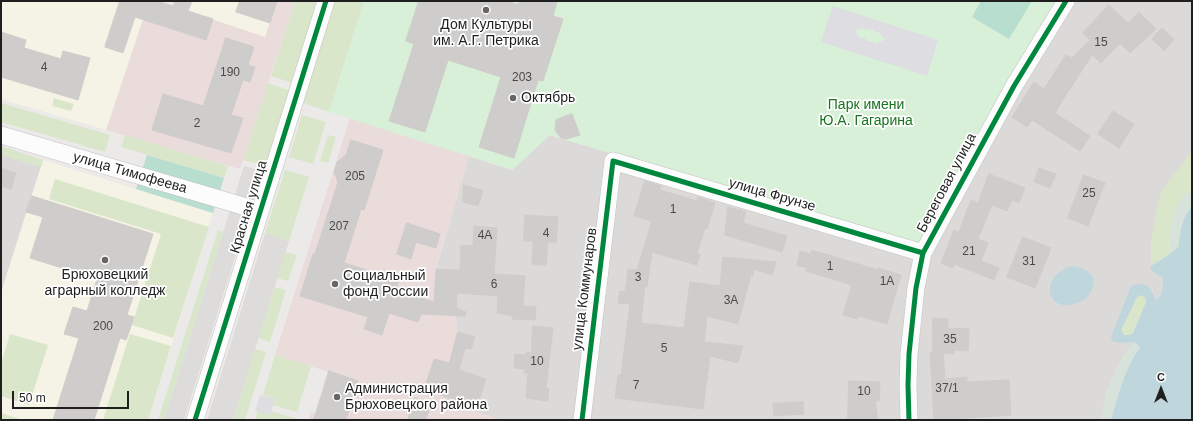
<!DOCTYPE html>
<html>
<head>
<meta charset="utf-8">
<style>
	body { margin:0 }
	#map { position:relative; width:1193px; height:421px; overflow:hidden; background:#eceae8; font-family:Helvetica,sans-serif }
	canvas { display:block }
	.frame { position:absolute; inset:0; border:2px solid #1f1f1f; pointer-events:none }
	.north { position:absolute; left:1141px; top:369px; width:40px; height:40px; -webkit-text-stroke:3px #fff; paint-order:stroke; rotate:0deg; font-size:11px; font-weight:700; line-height:16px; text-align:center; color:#1f1f1f }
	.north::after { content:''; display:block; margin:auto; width:14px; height:18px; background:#1f1f1f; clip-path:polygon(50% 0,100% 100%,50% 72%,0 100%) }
	.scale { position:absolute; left:12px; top:391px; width:117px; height:18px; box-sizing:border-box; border:2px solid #1f1f1f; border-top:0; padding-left:5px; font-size:12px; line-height:14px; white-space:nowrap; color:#1f1f1f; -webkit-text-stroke:3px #fff; paint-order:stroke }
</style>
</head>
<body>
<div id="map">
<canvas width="1193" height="421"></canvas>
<div class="frame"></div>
<div class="north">С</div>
<div class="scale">50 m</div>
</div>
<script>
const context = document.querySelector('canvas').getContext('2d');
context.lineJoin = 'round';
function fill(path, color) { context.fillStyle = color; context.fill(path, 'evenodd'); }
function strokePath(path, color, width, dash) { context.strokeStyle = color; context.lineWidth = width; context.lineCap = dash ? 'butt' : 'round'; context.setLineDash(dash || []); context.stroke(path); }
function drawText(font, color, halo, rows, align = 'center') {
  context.font = font + ' Helvetica,sans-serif'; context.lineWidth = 3.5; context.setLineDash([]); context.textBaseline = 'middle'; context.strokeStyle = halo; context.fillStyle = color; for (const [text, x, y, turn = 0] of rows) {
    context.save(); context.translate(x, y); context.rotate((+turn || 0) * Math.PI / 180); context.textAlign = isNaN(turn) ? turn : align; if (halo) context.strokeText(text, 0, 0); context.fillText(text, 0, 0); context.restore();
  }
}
fill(new Path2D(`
	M1060 1H1192V151L1181 166 1151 243V271L1163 278V289L1156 301 1152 290 1121 343 1134 342 1125 354 1116 370 1106 393 1102 420H502L444 402 454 363 449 362 458 332 455 316 458 270 436 269 469 156 512 170 549 135 611 153Z
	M1 146 43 160 1 293Z`), '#dcdad9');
fill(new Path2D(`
	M277 1H295L240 169 106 130 143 19 206 40 213 19 265 37Z
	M350 118 469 156 436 268 458 270 455 316 458 332 449 361 454 363 444 402 502 420H308L311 412 316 413 329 372 275 355Z`), '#e9dcdb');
fill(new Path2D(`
	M1 1H149L106 130 1 99Z
	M185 1H277L265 37 188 11 191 3Z
	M43 160 213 213 148 420H1V293Z`), '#f5f3e5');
fill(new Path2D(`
	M295 1H322L296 84 271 76Z
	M335 1H364L329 112 303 103Z
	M268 83 293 92 270 167 243 160Z
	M54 98 74 104 71 111 52 106Z
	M1 103 110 135 105 152 1 122Z
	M302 115 326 122 313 164 289 157Z
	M125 135 228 166 224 178 121 147Z
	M328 135 336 137 328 163 320 161Z
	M1 146 43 160 41 167 1 155Z
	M1192 151V189L1182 197 1169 242 1170 254 1151 266V243L1157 208 1162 190Z
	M285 170 309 177 289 241 265 233Z
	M55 179 209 227 173 338 132 325 161 234 49 199Z
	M218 230 223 232 164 420H158Z
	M285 252 297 255 288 281 277 278Z
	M275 287 286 290 270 342 258 338Z
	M1142 295 1145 297 1146 302 1133 333 1129 335H1124L1122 332V328L1137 297Z
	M10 334 48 345 29 405 1 396V364Z
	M130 334 171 346 148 420H103Z
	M255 349 266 352 245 420H233Z
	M275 355 311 366 297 412 273 405 275 399 263 395Z
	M258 411 270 415 271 411 295 418 294 420H255Z
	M1 413 23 420H1Z`), '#d9e6ca');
fill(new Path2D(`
	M1192 189V207L1181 224 1179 237V246L1170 254C1169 236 1171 212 1182 198 1185 194 1189 192 1192 189Z
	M1134 342 1140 346C1125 366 1118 396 1111 420H1102C1103 391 1117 364 1134 342Z`), '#d7e2db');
fill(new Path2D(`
	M364 1H1060L918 245 550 135 512 170 329 112Z`), '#d8f0d8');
fill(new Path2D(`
	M981 1H1032L1009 39 972 17Z
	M147 155 224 178 213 213 136 189Z`), '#b7dece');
fill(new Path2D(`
	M244 166 262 171 184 420H164Z
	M265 233 289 241 233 420H207Z`), '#dddcdb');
fill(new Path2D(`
	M833 6 938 40 927 76 821 42ZM864 28 866 30 872 29 876 33 879 32 885 40 875 43 873 41 868 42 864 37 860 39 855 30Z
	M260 395 275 399 270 415 255 411Z`), '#dedde2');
fill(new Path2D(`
	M1192 207V420H1111C1118 395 1125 367 1140 347L1134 342 1121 343 1112 341 1111 337 1131 286C1146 281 1151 287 1156 300 1163 293 1163 288 1163 278L1151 271V266L1170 254 1179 246C1179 231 1182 218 1192 207ZM1142 295 1145 297 1146 302 1133 333 1129 335H1124L1122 332V328L1137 297Z
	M1072 266C1084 267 1099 275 1092 289 1089 297 1084 300 1077 303 1045 315 1039 275 1072 266Z`), '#bed6dc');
const building = new Path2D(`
	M120 1H157L173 6 175 1H192L188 11 213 19 206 40 135 17 123 53 105 47Z
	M240 1H277L270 23 236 12Z
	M419 1H507L518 5 519 1H557L553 16 563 19 543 81 538 80 514 158 479 147 501 77 448 60 425 132 389 121 414 44 406 41Z
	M1109 5 1128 23 1139 12 1156 29 1130 53 1120 43 1101 63 1092 55 1062 101 1055 113 1090 136 1080 151 1032 120 1027 127 1012 117 1034 82 1044 89 1066 55 1072 58 1090 40 1083 33Z
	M1162 28 1174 39 1164 51 1152 39Z
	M1 32 26 40 24 48 61 59 63 51 90 58 78 100 1 77Z
	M226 38 254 47 248 65 255 67 250 82 243 80 231 115 243 118 231 153 152 130 163 94 203 106Z
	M1113 111 1134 124 1119 148 1098 134Z
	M572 114 580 135 566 139 561 138 555 130 556 120Z
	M351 140 383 150 364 210 361 209 344 263 399 280 396 290 434 302 436 269 460 270 461 245 473 246 474 226 497 228 494 274 525 276 523 306 536 307 535 320 512 319 513 316 497 313 498 296 457 293 456 308 466 312 465 316 421 314 418 322 389 313 382 335 364 329 368 317 300 296 313 254H315L338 182 334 172 337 162 346 155Z
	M1 168 16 173 11 189 1 186Z
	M1039 168 1056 174 1050 188 1034 182Z
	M989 174 1025 188 1019 203 1012 200 1007 211 992 205 978 239 988 243 981 261 999 268 994 280 954 264 953 268 941 263 954 230 959 232 971 200 978 203Z
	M1084 175 1105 183 1088 226 1068 218Z
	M645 181 661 186 660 190 697 201 698 197 715 203 707 229 705 228 697 253 700 254 697 265 652 252 647 287 645 286 641 323 684 328 690 282 720 286 723 257 776 262 772 275 754 269 753 276 751 275 738 324 707 316 704 342 743 346 738 363 710 356 703 409 615 398 618 375H621L630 304 618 303 620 291 625 292 628 269 637 270 652 221 634 216Z
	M464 185 483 191 478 206 463 202Z
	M32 196 153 234 127 315 134 317 130 329 126 340 120 338 94 420H53L79 338 64 334 73 307 87 311 97 279 30 258 43 217 26 212Z
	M728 207 746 212 743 223 787 236 782 252 725 235Z
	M525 215 558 217 556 243 548 242 546 265 532 264 533 241H524Z
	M407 223 440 234 436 248 416 242 411 259 397 254Z
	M1023 237 1051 248 1035 288 1007 277Z
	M812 250 878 270V268L901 275 887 324 858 316 857 319 843 315 852 285 806 271 807 268 797 265 800 251 811 254Z
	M933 318 948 319V328L969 329 968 351 954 350V354L943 353 945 379 967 377V382L1009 380 1011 415 934 420 930 353H932Z
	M533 326 553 328 546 388 549 389 548 401 526 398 528 373H524L525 369 514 368 515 354 526 355V352L531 353Z
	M458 332 475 337 471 349 465 348 459 370 486 379 477 406 424 390 434 359 449 363Z
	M329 371 358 381 346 420H314Z
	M849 381 880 382 879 401H875L878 420H848Z
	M415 398 431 403 426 420H408Z
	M803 402 804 414 774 416 773 404Z`);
fill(building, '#cfcdcb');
strokePath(building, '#cfccc9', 1);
const minor = new Path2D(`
	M1 135 260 211
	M195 420 326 1
	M582 420 613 161 923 253
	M909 420 908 385 909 354 916 288 923 253 1014 86 1066 1`);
strokePath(minor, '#c2c1c0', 18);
strokePath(minor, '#fcfcfc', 17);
strokePath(new Path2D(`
	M195 420 326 1
	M582 420 613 161 923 253
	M909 420 908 385 909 354 916 288 923 253 1014 86 1066 1`), '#00873e', 5);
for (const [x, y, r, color] of [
	[486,10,4,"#676665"],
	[513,98,4,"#676665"],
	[105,260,4,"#676665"],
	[335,284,4,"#676665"],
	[337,397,4,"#676665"]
]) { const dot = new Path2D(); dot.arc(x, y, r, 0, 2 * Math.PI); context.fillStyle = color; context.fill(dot); strokePath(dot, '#fff', 1.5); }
drawText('12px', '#4b4a4a', null, [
	["15",1101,43],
	["4",44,68],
	["190",230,73],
	["203",522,78],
	["2",197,124],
	["205",355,177],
	["25",1089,194],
	["1",673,210],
	["207",339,227],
	["4",546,234],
	["4А",485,236],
	["21",969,252],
	["31",1029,262],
	["1",830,267],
	["3",638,278],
	["1А",887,282],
	["6",494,285],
	["3А",731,301],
	["200",103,327],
	["35",950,340],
	["5",664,349],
	["10",537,362],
	["7",636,386],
	["37/1",947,389],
	["10",864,392]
]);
drawText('14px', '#1f1f1f', '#fff', [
	["Дом Культуры",486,25,"center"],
	["им. А.Г. Петрика",486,41,"center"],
	["Октябрь",521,98],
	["Брюховецкий",105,275,"center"],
	["аграрный колледж",105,291,"center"],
	["Социальный",343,276],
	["фонд России",343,292],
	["Администрация",345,389],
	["Брюховецкого района",345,405]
], 'left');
drawText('14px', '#18721e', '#fff', [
	["Парк имени",866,105],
	["Ю.А. Гагарина",866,121]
]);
drawText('14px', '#1f1f1f', '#fff', [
	["улица Тимофеева",130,173,16],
	["Береговая улица",947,183,-62],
	["улица Фрунзе",772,195,16],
	["Красная улица",249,207,-73],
	["улица Коммунаров",585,289,-83]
]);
</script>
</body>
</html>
